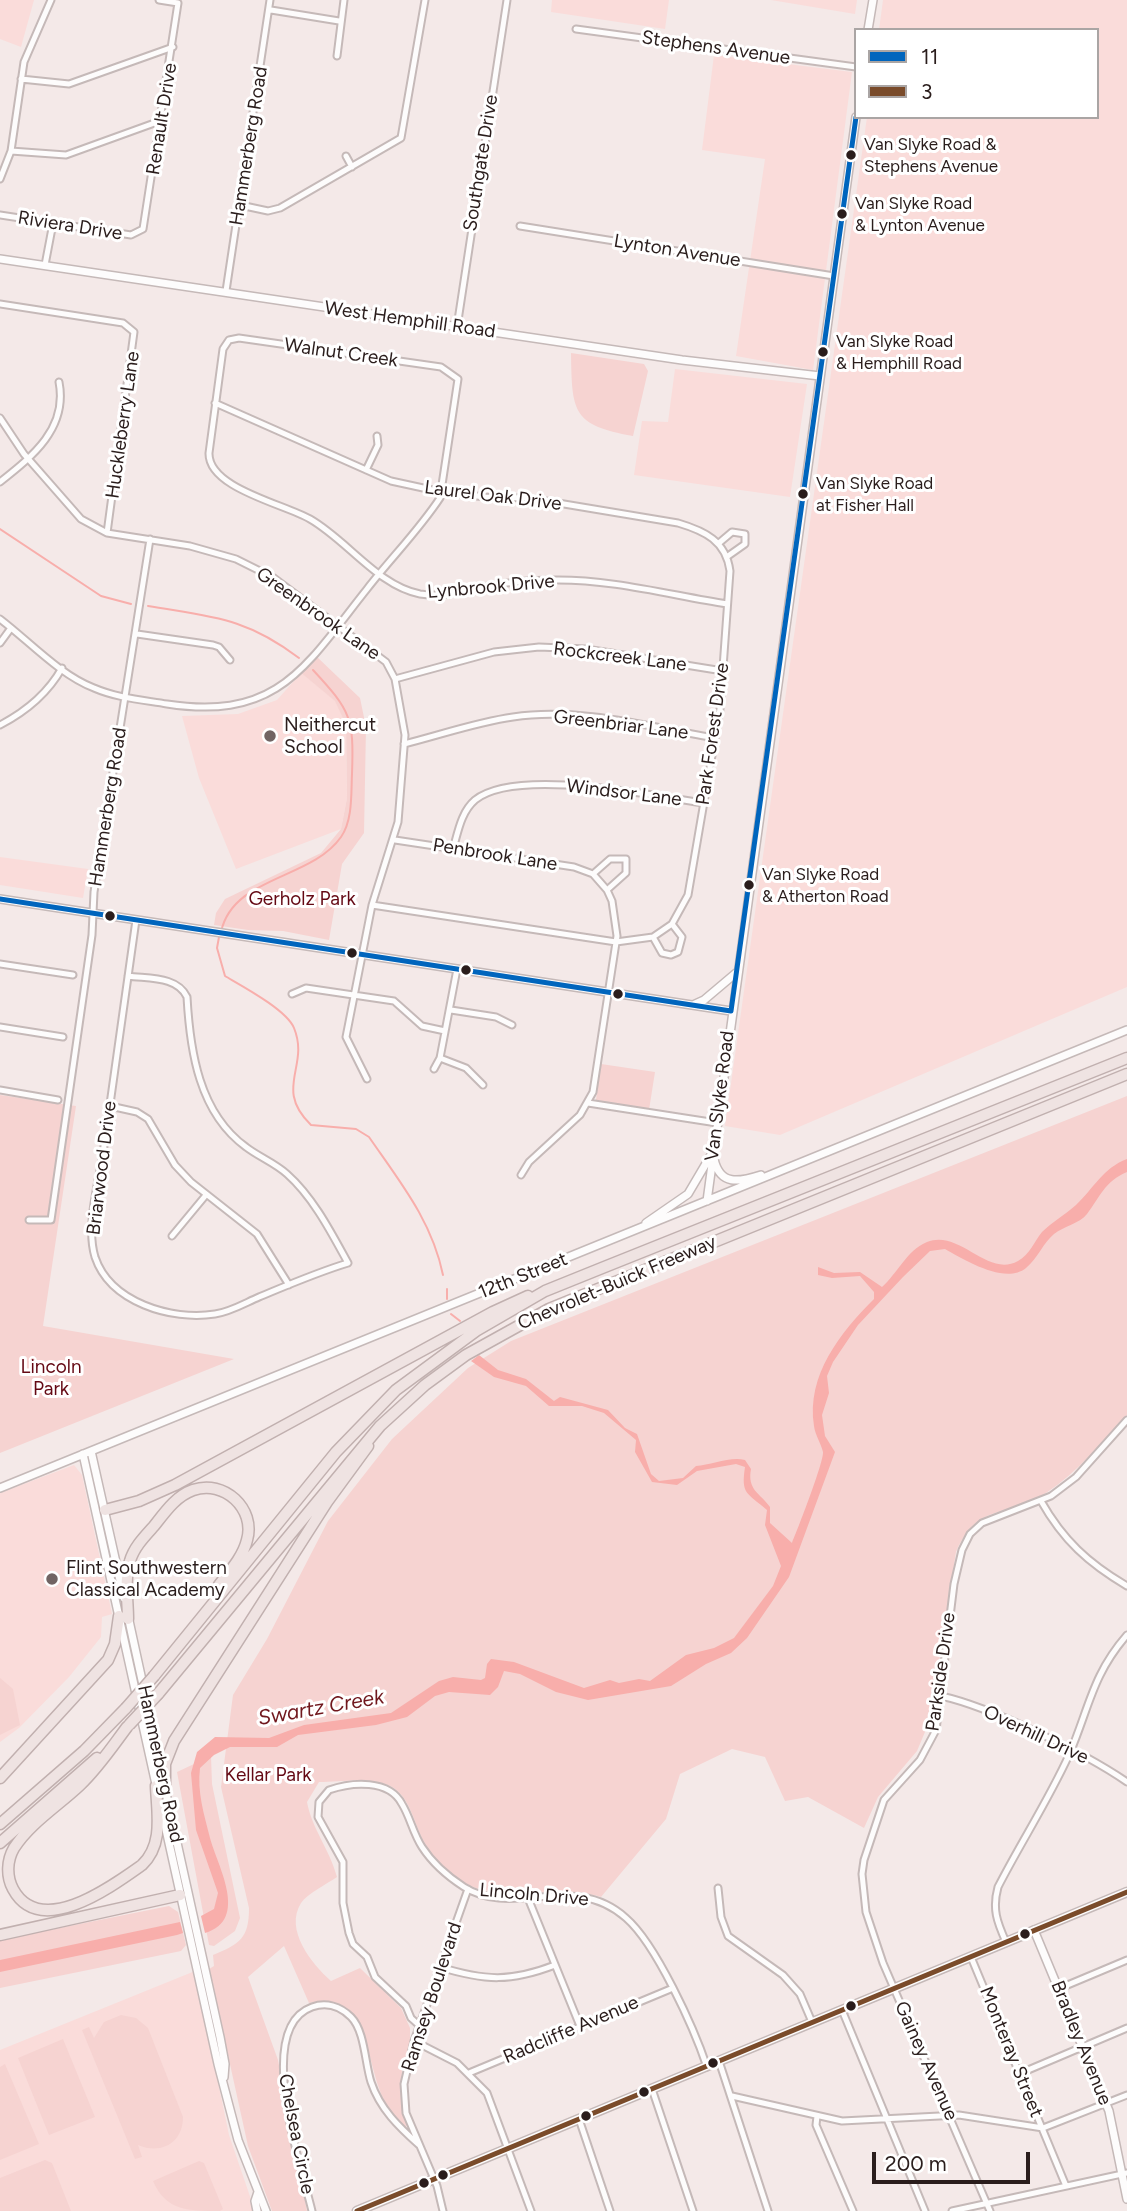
<!DOCTYPE html>
<html>
<head>
<meta charset="utf-8">
<style>
	body { margin:0 }
	#map { position:relative; width:1127px; height:2211px; overflow:hidden; background:#f4e9e8; font-family:Figtree,sans-serif }
	canvas { display:block }
	.legend { position:absolute; left:854px; top:28px; width:245px; height:91px; box-sizing:border-box; background:#fff; border:2px solid #aaa5a4; margin:0; padding:9px 12px; list-style:none; font-size:21px; color:#2a1d1c }
	.legend li { display:flex; align-items:center; gap:14px; height:35px }
	.legend b { width:35px; border:2px solid #aaa5a4 }
	.scale { position:absolute; left:872px; top:2152px; width:158px; height:32px; box-sizing:border-box; border:4px solid #2a1d1c; border-top:0; padding-left:9px; font-size:21px; line-height:24px; white-space:nowrap; color:#2a1d1c; -webkit-text-stroke:5px #fff; paint-order:stroke }
</style>
</head>
<body>
<div id="map">
<canvas width="1127" height="2211"></canvas>
<ul class="legend">
<li><b style="height:9px;background:#0065bd"></b>11</li>
<li><b style="height:9px;background:#7a4b2a"></b>3</li>
</ul>
<div class="scale">200 m</div>
</div>
<script>
const context = document.querySelector('canvas').getContext('2d');
context.lineJoin = 'round';
function fill(path, color) { context.fillStyle = color; context.fill(path, 'evenodd'); }
function strokePath(path, color, width, dash) { context.strokeStyle = color; context.lineWidth = width; context.lineCap = dash ? 'butt' : 'round'; context.setLineDash(dash || []); context.stroke(path); }
function drawText(font, color, halo, rows, align = 'center') {
  context.font = font + ' Figtree,sans-serif'; context.lineWidth = 6; context.setLineDash([]); context.textBaseline = 'middle'; context.strokeStyle = halo; context.fillStyle = color; for (const [text, x, y, turn = 0] of rows) {
    context.save(); context.translate(x, y); context.rotate((+turn || 0) * Math.PI / 180); context.textAlign = isNaN(turn) ? turn : align; if (halo) context.strokeText(text, 0, 0); context.fillText(text, 0, 0); context.restore();
  }
}
fill(new Path2D(`
	M0 0H34L21 47 0 39Z
	M552 0H669L665 29 551 12Z
	M771 0H857L855 14Z
	M883 0H1127V987L780 1135 725 1126 867 117H1097V30H879Z
	M714 55 852 72 813 370 736 356 765 159 702 150Z
	M675 369 807 384 790 497 634 475 642 421 668 422Z
	M301 673 336 701 346 725 347 798 341 829 236 869 199 778 182 716 238 714 277 700Z
	M0 857 88 869 83 898 0 885Z
	M74 1465 82 1475 112 1614 102 1617 101 1637 69 1677 19 1728 0 1742V1493Z
	M195 1971 229 2135 255 2211H0V2050Z`), '#fadcda');
fill(new Path2D(`
	M571 353 644 364 648 371 633 436C572 425 572 412 571 353Z
	M316 656 360 698 366 727 364 833 342 864 329 940 283 931 248 930 214 925 216 913 225 899 321 853 341 829 347 798 346 725 335 701 301 673Z
	M601 1064 655 1072 649 1110 596 1100Z
	M0 1095 76 1106 43 1326 234 1359 0 1453Z
	M1127 1096V1415C1102 1442 1078 1472 1046 1493 1009 1519 979 1500 956 1552L930 1720 917 1751 878 1797 864 1828 808 1797 785 1801 765 1757 732 1749 680 1774 666 1819 601 1897C559 1884 501 1903 464 1883 449 1874 432 1858 424 1842 413 1822 410 1794 388 1785 368 1777 339 1782 319 1782L307 1802C312 1829 329 1848 337 1877 327 1884 308 1893 301 1903 284 1930 312 1964 331 1981L360 1968 401 2008 410 2028V2045L402 2070 401 2098 407 2126 404 2128C398 2120 390 2111 385 2102 364 2062 372 1992 309 2003L284 1946 248 1977 278 2060 307 2211H272L248 2146 209 1969 214 1966 213 1955C240 1944 249 1938 249 1908L221 1787 233 1695 267 1639 328 1521 392 1439 468 1368 511 1341Z
	M0 1678 13 1689 20 1725 0 1735Z
	M211 1756 212 1784 240 1918 235 1931 214 1946 209 1945 177 1772Z
	M169 1906 178 1912 186 1945 181 1951 0 1988V1940Z
	M121 2015 136 2018 148 2028 183 2117C183 2143 161 2155 138 2145L142 2157 135 2159 82 2030 89 2027 94 2038 104 2022Z
	M63 2039 95 2117 49 2135 18 2058Z
	M5 2064 39 2144 0 2160V2067Z
	M45 2160 52 2163 71 2211H0V2178Z
	M199 2161 204 2163 223 2209 220 2211C188 2211 166 2211 153 2181Z`), '#f6d3d1');
fill(new Path2D(`
	M1127 1159V1172C1105 1181 1100 1197 1087 1214 1079 1224 1064 1226 1054 1234 1043 1243 1038 1258 1026 1268 1005 1285 965 1260 945 1249L930 1251 903 1277 858 1325 833 1362 827 1376 829 1393 822 1415 825 1436 835 1452 789 1577 747 1638 731 1653 706 1664 671 1686 588 1700 556 1692 520 1674 504 1671 498 1687 490 1695 449 1692 435 1696 407 1717 376 1725 298 1735 277 1747H230L214 1755 200 1768C197 1792 204 1814 210 1838 217 1865 250 1920 205 1933L201 1916 214 1909 218 1893 196 1830 191 1773 197 1752 215 1737 269 1738 304 1725 391 1713 439 1681 453 1677 481 1680 485 1678 487 1664 491 1659 514 1662 584 1688 610 1680 619 1683 639 1679 650 1681 686 1655 714 1648 734 1638 773 1586 781 1566 765 1525 767 1510C746 1492 741 1494 745 1467L736 1464 697 1471 677 1485 652 1482 635 1452 636 1440 604 1413 582 1406H549L526 1386 494 1377 471 1361 479 1355 498 1370 526 1379 554 1401 560 1397 608 1410 625 1428 637 1434 651 1474 659 1481 683 1478 696 1466C711 1465 731 1456 745 1460L751 1469C747 1490 760 1493 770 1507V1523L792 1543C797 1531 824 1462 823 1452 821 1443 815 1435 814 1426 806 1375 841 1332 874 1299V1292L860 1276 832 1278 818 1275V1267L834 1273 860 1272 882 1287C897 1274 907 1250 927 1242 960 1229 987 1278 1018 1261 1030 1254 1034 1242 1042 1232 1052 1222 1065 1215 1076 1205 1094 1188 1103 1168 1127 1159Z
	M180 1922 183 1933 177 1935 0 1972V1960Z`), '#f8aeab');
strokePath(new Path2D(`
	M0 529 101 596 131 604
	M148 606C212 617 245 617 299 658
	M221 932C233 876 311 880 341 837 353 820 351 793 352 774 354 718 351 711 313 670
	M219 937 217 948 225 976C242 986 287 1010 294 1028 310 1067 273 1088 311 1125L356 1129 369 1137C400 1182 432 1221 443 1275
	M447 1289V1299
	M451 1314 460 1321`), '#f8aeab', 2);
const minor = new Path2D(`
	M271 10 339 21
	M576 29 856 67
	M337 56 344 0
	M21 79 69 84 173 47
	M11 151 66 155 160 121
	M346 156 352 167
	M0 179 11 151 24 62 51 0
	M240 205 268 211 280 208 401 138 425 0
	M0 215 131 235 143 229 178 3 159 0
	M520 226 834 276
	M45 265 53 223
	M226 291 270 0
	M0 304 123 323 134 332 107 533
	M457 327 507 0
	M215 403 391 481 437 491 485 497 528 498 678 523C705 531 726 541 730 571L720 709 688 895 672 924 653 937 616 942 372 905
	M0 418 24 454 81 519 107 533 190 546 236 559 274 578 386 662 395 679 405 735 398 822 372 905 346 1037 367 1079
	M366 470 378 445 377 436
	M0 482C33 456 68 428 59 382
	M719 543 732 532 745 534V544L728 556
	M0 619C29 641 60 675 94 688 117 698 143 700 167 704 278 721 305 667 367 589 391 558 419 530 440 498L458 379 441 367 239 338 229 340 223 349 209 453C208 488 284 504 310 519 347 540 378 586 420 594 444 598 466 590 489 586 510 582 532 580 553 580 611 579 670 595 727 604
	M137 634 213 645 219 647 230 660
	M0 643 11 628
	M395 679 494 652 539 647 586 649 723 671
	M0 725C25 712 48 693 62 668
	M404 744C440 735 477 722 513 717 579 707 650 727 715 738
	M395 840 574 867 593 874 607 890 612 901 617 936 593 1092 580 1115 529 1162 521 1175
	M453 849C458 832 461 812 475 800 516 767 653 796 704 803
	M593 874 610 859H626V873L607 890
	M653 937 662 953 671 955 678 952 682 937 672 924
	M0 964 73 975
	M128 976C149 979 177 976 187 997 190 1051 199 1113 246 1147 259 1157 275 1163 287 1174 313 1197 331 1232 348 1263 318 1272 288 1285 259 1297 245 1303 230 1312 215 1314 171 1321 110 1302 95 1257 85 1224 100 1179 104 1146 115 1071 125 996 136 920
	M292 994 306 988 394 1001 422 1026 445 1031
	M451 1010 496 1017 512 1025
	M0 1027 63 1037
	M440 1058 466 1068 483 1085
	M434 1069 440 1058 457 969
	M0 1090 58 1100
	M588 1103 717 1123
	M110 1106 137 1112 148 1119 175 1165 191 1182 257 1234 289 1285
	M29 1220H51L92 935 94 892 150 539
	M172 1236 206 1195
	M1041 1501C1063 1540 1088 1563 1127 1586
	M941 1696C991 1707 1085 1753 1127 1782
	M718 1888 721 1917 728 1936 783 1975 800 1994 812 2022
	M528 1898 580 2026
	M1006 1942C997 1922 992 1909 998 1887 1021 1842 1048 1801 1069 1755 1089 1709 1092 1675 1127 1635
	M971 1957 1066 2186
	M440 1967C485 1981 511 1982 555 1965
	M1058 1989 1127 1960
	M842 2010 925 2211
	M421 2027 411 2018 406 2006 375 1977 367 1957 353 1944 349 1933 343 1903V1862L318 1817 319 1802 329 1790C352 1782 389 1779 402 1804 410 1817 413 1833 422 1847 433 1864 447 1876 464 1887 513 1918 574 1871 626 1918 656 1944 694 2028 707 2067
	M414 2041 457 2063 487 2093 531 2211
	M719 2061 768 2211
	M469 2073 673 1988
	M1021 2073 1127 2028
	M652 2089 693 2211
	M732 2096 842 2121 959 2115 1043 2128 1127 2095
	M817 2116 816 2125 853 2211
	M579 2119 610 2211
	M312 2211C302 2168 253 2028 312 2007 326 2002 340 2006 351 2017 365 2031 365 2064 371 2082 380 2109 399 2127 419 2145
	M443 2211 437 2186 406 2113 404 2084 414 2041 468 1889
	M952 2211 1127 2173
	M990 2211 883 1963 866 1912 862 1874 864 1860 884 1800 920 1760 936 1730 954 1584 962 1550 970 1534 982 1523 1051 1496 1076 1477 1127 1420`);
const tertiary = new Path2D(`
	M868 30 873 0
	M0 259 682 360 820 376
	M0 899 731 1011
	M693 1005 704 1000 736 973
	M714 1159C720 1186 739 1182 761 1175
	M707 1201 856 117
	M646 1223 688 1194 711 1155
	M91 1451 124 1598
	M83 1454 157 1789
	M0 1488 1127 1030
	M128 1616 162 1772
	M164 1784 220 2037 225 2064 224 2077
	M161 1807 218 2064 238 2140 266 2211
	M1034 1930 1109 2111 1127 2199
	M257 2211 255 2201 258 2192`);
const secondary = new Path2D(`
	M357 2211 1127 1892`);
const motorway = new Path2D(`
	M105 1510 139 1501 175 1485 493 1312 528 1296
	M128 1619C128 1601 124 1579 130 1561 134 1547 145 1536 154 1526 165 1512 176 1496 193 1490 224 1479 256 1509 247 1540 243 1557 229 1572 219 1585
	M154 1676 336 1452 396 1390 476 1331 545 1291 602 1268 1127 1058
	M158 1694 380 1426 425 1385 466 1355 549 1309 1127 1074
	M127 1727C112 1747 98 1768 80 1785 59 1805 30 1823 14 1848 7 1860 6 1876 13 1889 40 1939 111 1887 142 1865 164 1844 157 1813 156 1786
	M0 1778 108 1660 115 1644 119 1616
	M165 1788V1764L174 1741 327 1502 368 1446
	M0 1824 84 1751 126 1708
	M0 1843 97 1758
	M0 1935 180 1895`);
strokePath(minor, '#c5b9b8', 9);
strokePath(tertiary, '#c5b9b8', 10);
strokePath(secondary, '#c5b9b8', 11);
strokePath(motorway, '#c1b0af', 13);
strokePath(minor, '#fdfcfc', 5);
strokePath(tertiary, '#fdfcfc', 7);
strokePath(secondary, '#fdfcfc', 8);
strokePath(motorway, '#efe3e2', 10);
const motorwayBridge = new Path2D(`
	M126 1708 154 1676
	M129 1725 158 1694`);
strokePath(motorwayBridge, '#c1b0af', 13, []);
strokePath(motorwayBridge, '#efe3e2', 10);
strokePath(new Path2D(`
	M0 899 731 1011 856 117`), '#0065bd', 5);
strokePath(new Path2D(`
	M357 2211 1127 1892`), '#7a4b2a', 5);
for (const [x, y, r, color] of [
	[851,155,6,"#2a1d1c"],
	[842,214,6,"#2a1d1c"],
	[823,352,6,"#2a1d1c"],
	[803,494,6,"#2a1d1c"],
	[270,736,7,"#716463"],
	[749,885,6,"#2a1d1c"],
	[110,916,6,"#2a1d1c"],
	[352,953,6,"#2a1d1c"],
	[466,970,6,"#2a1d1c"],
	[618,994,6,"#2a1d1c"],
	[52,1579,7,"#716463"],
	[1025,1934,6,"#2a1d1c"],
	[851,2006,6,"#2a1d1c"],
	[713,2063,6,"#2a1d1c"],
	[644,2092,6,"#2a1d1c"],
	[586,2116,6,"#2a1d1c"],
	[443,2175,6,"#2a1d1c"],
	[424,2183,6,"#2a1d1c"]
]) { const dot = new Path2D(); dot.arc(x, y, r, 0, 2 * Math.PI); context.fillStyle = color; context.fill(dot); strokePath(dot, '#fff', 2.5); }
drawText('17px', '#2a1d1c', '#fff', [
	["Van Slyke Road &",864,145],
	["Stephens Avenue",864,167],
	["Van Slyke Road",855,204],
	["& Lynton Avenue",855,226],
	["Van Slyke Road",836,342],
	["& Hemphill Road",836,364],
	["Van Slyke Road",816,484],
	["at Fisher Hall",816,506],
	["Van Slyke Road",762,875],
	["& Atherton Road",762,897]
], 'left');
drawText('19px', '#2a1d1c', '#fff', [
	["Stephens Avenue",716,48,8],
	["Renault Drive",162,119,-81],
	["Hammerberg Road",249,146,-81],
	["Southgate Drive",481,163,-81],
	["Riviera Drive",70,226,9],
	["Lynton Avenue",677,251,9],
	["West Hemphill Road",410,320,8],
	["Walnut Creek",341,353,8],
	["Huckleberry Lane",123,425,-82],
	["Laurel Oak Drive",493,496,7],
	["Lynbrook Drive",491,587,-5],
	["Greenbrook Lane",318,614,35],
	["Rockcreek Lane",620,657,7],
	["Greenbriar Lane",621,725,7],
	["Park Forest Drive",713,734,-82],
	["Windsor Lane",624,793,7],
	["Hammerberg Road",108,807,-81],
	["Penbrook Lane",495,855,9],
	["Van Slyke Road",720,1096,-83],
	["Briarwood Drive",102,1168,-83],
	["12th Street",523,1276,-22],
	["Chevrolet-Buick Freeway",617,1283,-23],
	["Parkside Drive",941,1672,-82],
	["Overhill Drive",1036,1735,25],
	["Hammerberg Road",160,1764,78],
	["Lincoln Drive",534,1895,5],
	["Ramsey Boulevard",432,1997,-72],
	["Radcliffe Avenue",571,2030,-23],
	["Bradley Avenue",1081,2043,68],
	["Monteray Street",1011,2052,68],
	["Gainey Avenue",926,2061,66],
	["Chelsea Circle",296,2134,79]
]);
drawText('19px', '#2a1d1c', '#fff', [
	["Neithercut",284,725],
	["School",284,747],
	["Flint Southwestern",66,1568],
	["Classical Academy",66,1590]
], 'left');
drawText('19px', '#640914', '#fff', [
	["Gerholz Park",302,899],
	["Lincoln",51,1367],
	["Park",51,1389],
	["Kellar Park",268,1775]
]);
drawText('italic 21px', '#70171d', '#fff', [
	["Swartz Creek",321,1708,-10]
]);
</script>
</body>
</html>
